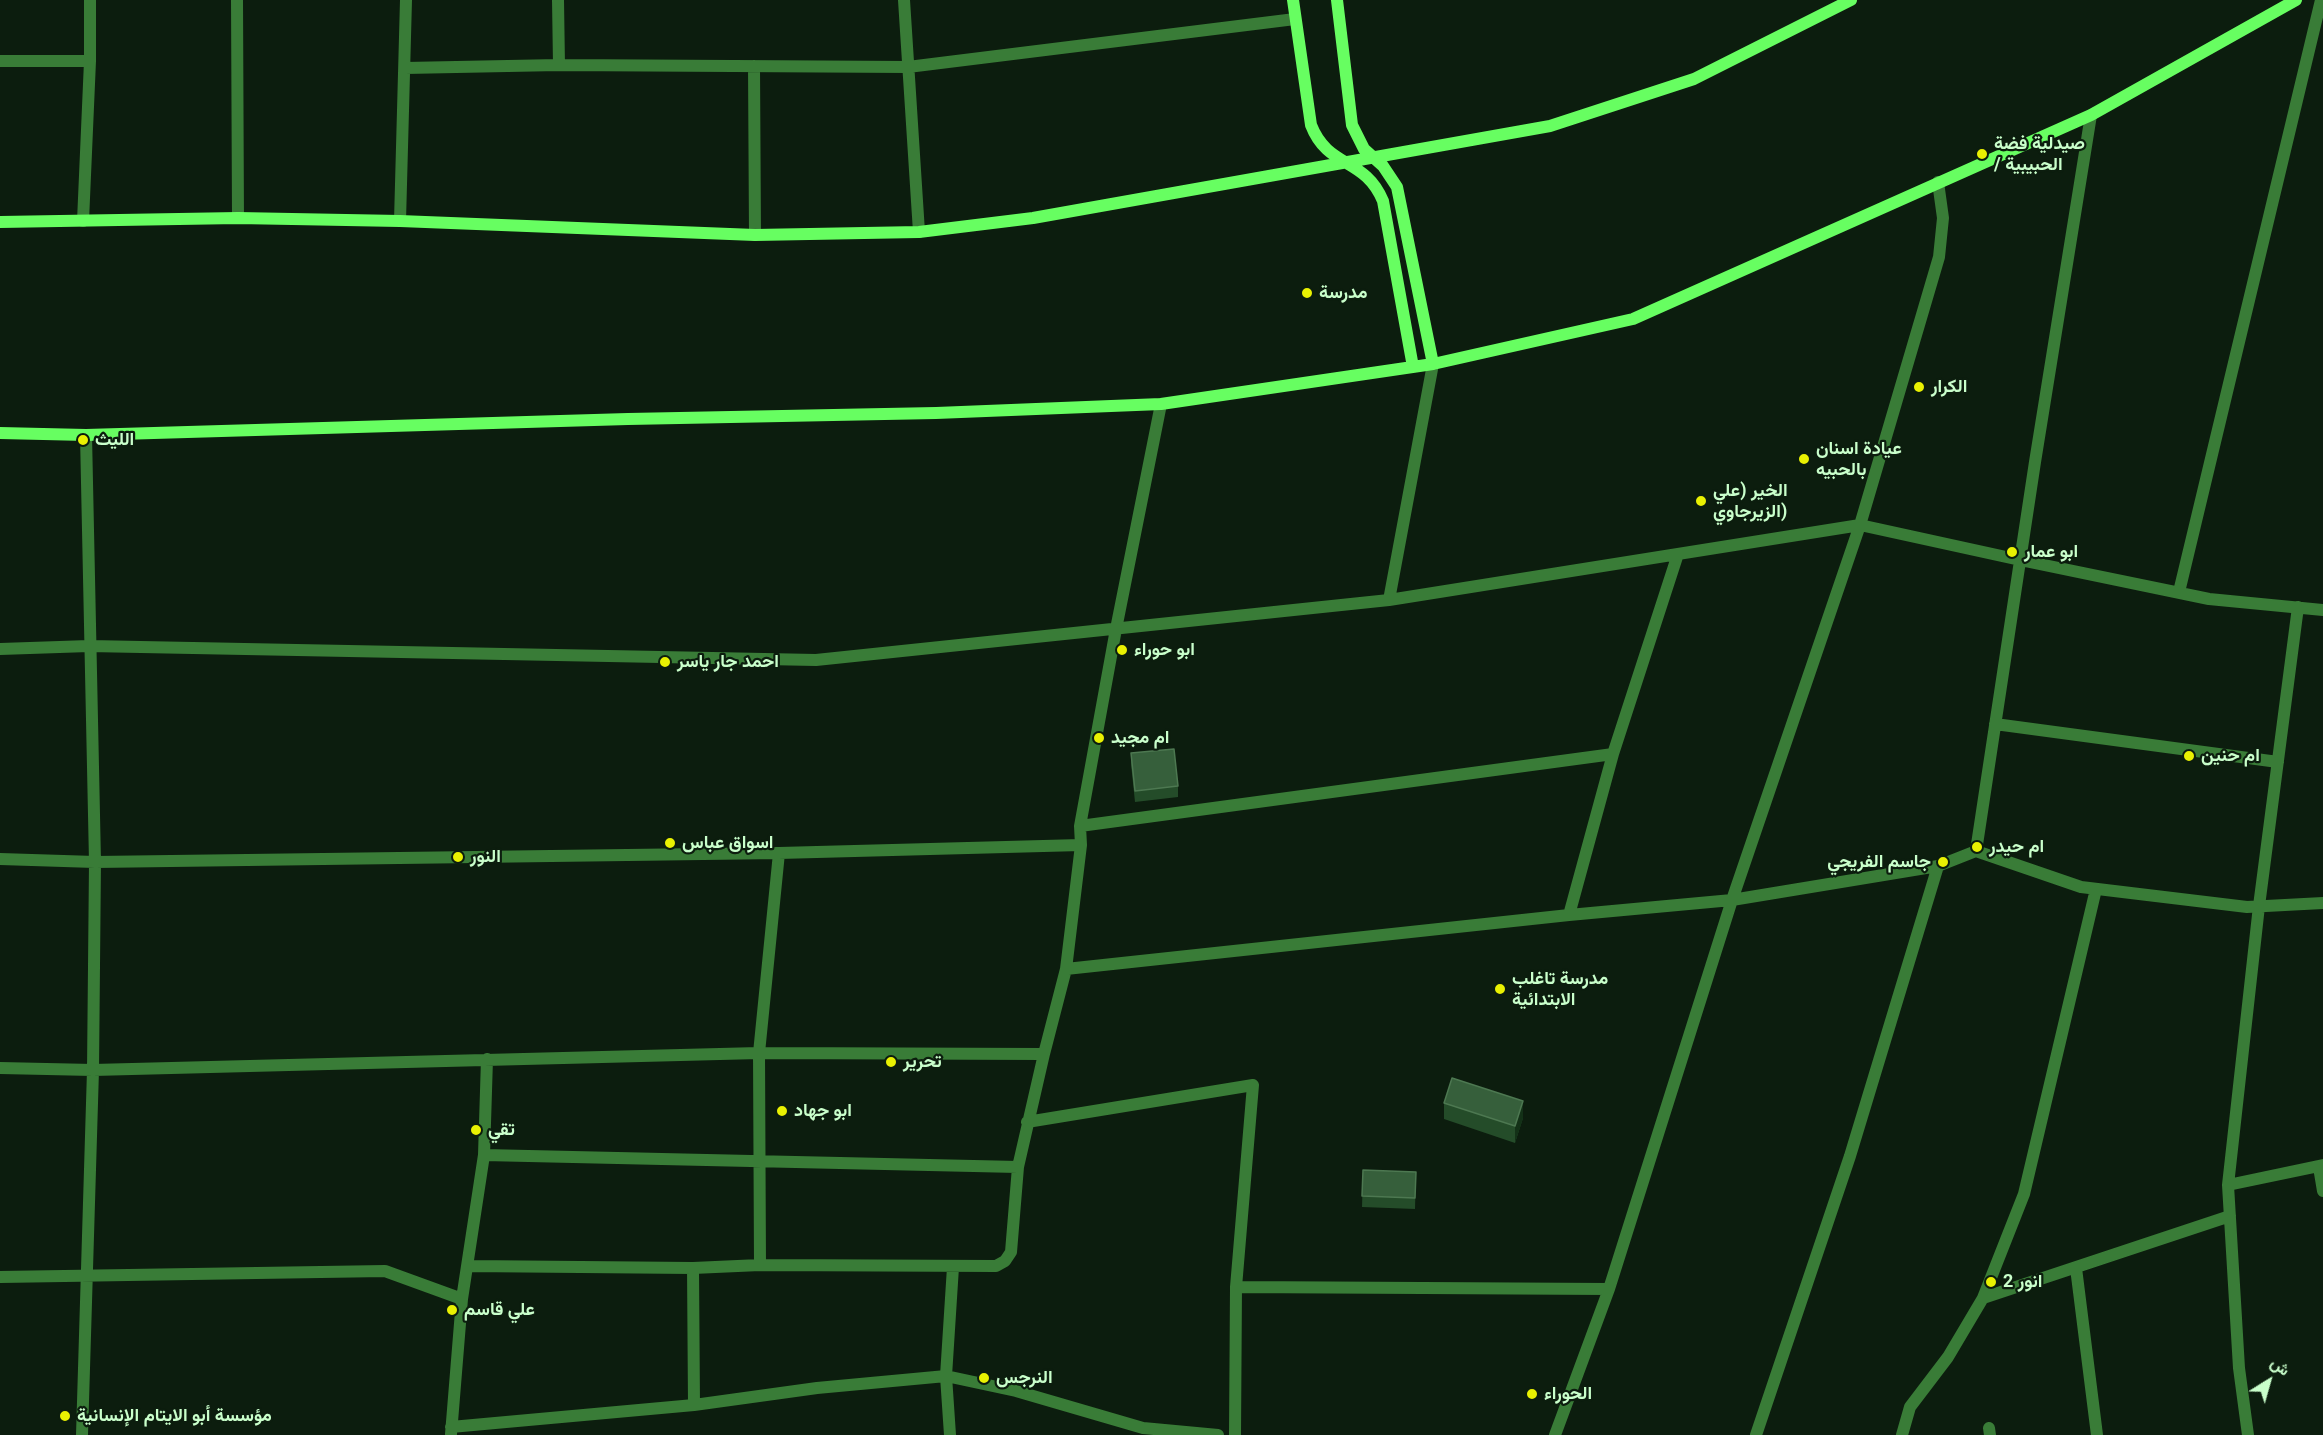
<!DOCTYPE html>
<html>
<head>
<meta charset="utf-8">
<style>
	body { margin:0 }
	#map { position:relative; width:2323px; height:1435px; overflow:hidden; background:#0c1d0e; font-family:Roboto,Vazirmatn,sans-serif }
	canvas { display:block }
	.north { position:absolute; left:2239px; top:1351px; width:60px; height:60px; -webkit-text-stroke:4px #0c1d0e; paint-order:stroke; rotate:37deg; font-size:16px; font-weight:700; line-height:24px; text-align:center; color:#c9ffcb }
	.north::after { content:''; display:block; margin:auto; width:21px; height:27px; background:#c9ffcb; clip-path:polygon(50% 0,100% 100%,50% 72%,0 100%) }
</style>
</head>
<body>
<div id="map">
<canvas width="2323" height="1435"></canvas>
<div class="north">ش</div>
</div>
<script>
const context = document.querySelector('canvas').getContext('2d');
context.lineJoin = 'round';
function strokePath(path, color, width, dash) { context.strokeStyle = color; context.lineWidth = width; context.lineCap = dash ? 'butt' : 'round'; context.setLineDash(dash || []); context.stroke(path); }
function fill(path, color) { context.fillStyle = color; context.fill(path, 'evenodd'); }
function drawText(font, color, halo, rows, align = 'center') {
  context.font = font + ' Roboto,Vazirmatn,sans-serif'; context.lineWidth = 4.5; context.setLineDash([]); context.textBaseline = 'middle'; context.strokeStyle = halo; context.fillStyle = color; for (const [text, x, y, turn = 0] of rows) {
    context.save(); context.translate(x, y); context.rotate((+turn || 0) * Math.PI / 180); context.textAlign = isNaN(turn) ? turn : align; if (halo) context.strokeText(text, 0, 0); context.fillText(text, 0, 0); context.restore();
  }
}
strokePath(new Path2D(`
	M237 0 238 218
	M558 0 559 65
	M904 0 919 232
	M0 61H90
	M754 66 755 235
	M405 68 559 65 908 67 1295 19
	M83 221 90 61V0
	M400 221 406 0
	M2179 592 2321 0
	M1389 600 1433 364
	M0 649 89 646 816 660 1389 600 1860 525 2020 560 2209 599 2323 610
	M1995 724 2278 762
	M1080 826 1613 754
	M1976 851 2035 462 2091 115
	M0 859 95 862 779 853 1081 845
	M1569 915 1613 754 1678 554
	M1066 969 1569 915 1732 900 1938 866 1976 851 2081 887 2247 907 2323 903
	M0 1068 93 1070 759 1053 1044 1054
	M1027 1122 1253 1085 1236 1287 1235 1435
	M484 1155 1018 1167
	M2319 1167 2323 1191
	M2228 1185 2323 1165
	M760 1265 759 1053 779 853
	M468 1266 693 1268 760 1265 996 1266 1005 1261 1011 1252 1018 1167 1044 1054 1066 969 1081 845 1080 826 1116 629 1161 404
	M693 1268 694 1405
	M2076 1268 2097 1435
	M0 1277 385 1271 462 1299
	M1236 1287 1609 1289
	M1983 1298 2230 1216
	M451 1427 694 1405 817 1388 946 1376 1016 1391 1143 1428 1218 1435
	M1989 1428 1990 1435
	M451 1434 462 1299 484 1155 487 1059
	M82 1435 93 1070 95 862 86 435
	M950 1435 946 1376 953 1267
	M1555 1435 1609 1289 1732 900 1860 525 1939 257 1943 218 1938 182
	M1756 1435 1850 1156 1938 866
	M1902 1435 1910 1407 1948 1357 1983 1298 2024 1194 2096 889
	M2248 1435 2239 1368 2228 1185 2259 906 2298 607`), '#397c37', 12);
strokePath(new Path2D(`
	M1293 0 1311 125C1328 169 1365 157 1383 201L1413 367
	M1337 0 1352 125 1364 149 1383 166 1397 187 1433 364
	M0 222 238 218 400 221 755 235 919 232 1033 218 1550 126 1694 79 1851 0
	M0 433 86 435 628 419 936 413 1161 404 1433 364 1633 319 2091 115 2296 0`), '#67fe61', 12);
fill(new Path2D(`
	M1131 753 1178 786V797L1135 802 1131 764Z
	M1444 1103 1523 1118 1515 1143 1444 1119Z
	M1363 1170 1416 1172 1415 1209 1362 1207Z`), '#244c29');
fill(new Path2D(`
	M1523 1101V1118L1515 1143V1126Z`), '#133117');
const building = new Path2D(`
	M1174 749 1178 786 1135 791 1131 753Z
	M1452 1078 1523 1101 1515 1126 1444 1103Z
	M1363 1170 1416 1172 1415 1198 1362 1196Z`);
fill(building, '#365f3b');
strokePath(building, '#4d7851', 1.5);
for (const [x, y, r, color] of [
	[1982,154,6,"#e9f102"],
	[1307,293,6,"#e9f102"],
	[1919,387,6,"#e9f102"],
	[83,440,6,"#e9f102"],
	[1804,459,6,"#e9f102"],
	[1701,501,6,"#e9f102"],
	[2012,552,6,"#e9f102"],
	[1122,650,6,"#e9f102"],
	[665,662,6,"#e9f102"],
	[1099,738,6,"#e9f102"],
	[2189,756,6,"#e9f102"],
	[670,843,6,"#e9f102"],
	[1977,847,6,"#e9f102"],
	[458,857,6,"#e9f102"],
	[1943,862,6,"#e9f102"],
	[1500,989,6,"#e9f102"],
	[891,1062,6,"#e9f102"],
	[782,1111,6,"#e9f102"],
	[476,1130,6,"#e9f102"],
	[1991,1282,6,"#e9f102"],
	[452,1310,6,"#e9f102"],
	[984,1378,6,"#e9f102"],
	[1532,1394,6,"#e9f102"],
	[65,1416,6,"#e9f102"]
]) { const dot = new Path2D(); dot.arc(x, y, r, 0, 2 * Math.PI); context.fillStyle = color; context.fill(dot); strokePath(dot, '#0c1d0e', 2); }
drawText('bold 18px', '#c9ffcb', '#0c1d0e', [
	["صيدلية فضة",1994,144],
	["/ الحبيبية",1994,165],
	["مدرسة",1319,293],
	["الكرار",1931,387],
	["الليث",95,440],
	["عيادة اسنان",1816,449],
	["بالحبيه",1816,470],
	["الخير (علي",1713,491],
	["الزيرجاوي)",1713,512],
	["ابو عمار",2024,552],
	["ابو حوراء",1134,650],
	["احمد جار ياسر",677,662],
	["ام مجيد",1111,738],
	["ام حنين",2201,756],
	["اسواق عباس",682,843],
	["ام حيدر",1989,847],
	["النور",470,857],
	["جاسم الفريجي",1931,862,"right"],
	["مدرسة تاغلب",1512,979],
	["الابتدائية",1512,1000],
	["تحرير",903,1062],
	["ابو جهاد",794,1111],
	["تقي",488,1130],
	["انور 2",2003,1282],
	["علي قاسم",464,1310],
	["النرجس",996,1378],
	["الحوراء",1544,1394],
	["مؤسسة أبو الايتام الإنسانية",77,1416]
], 'left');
</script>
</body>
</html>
